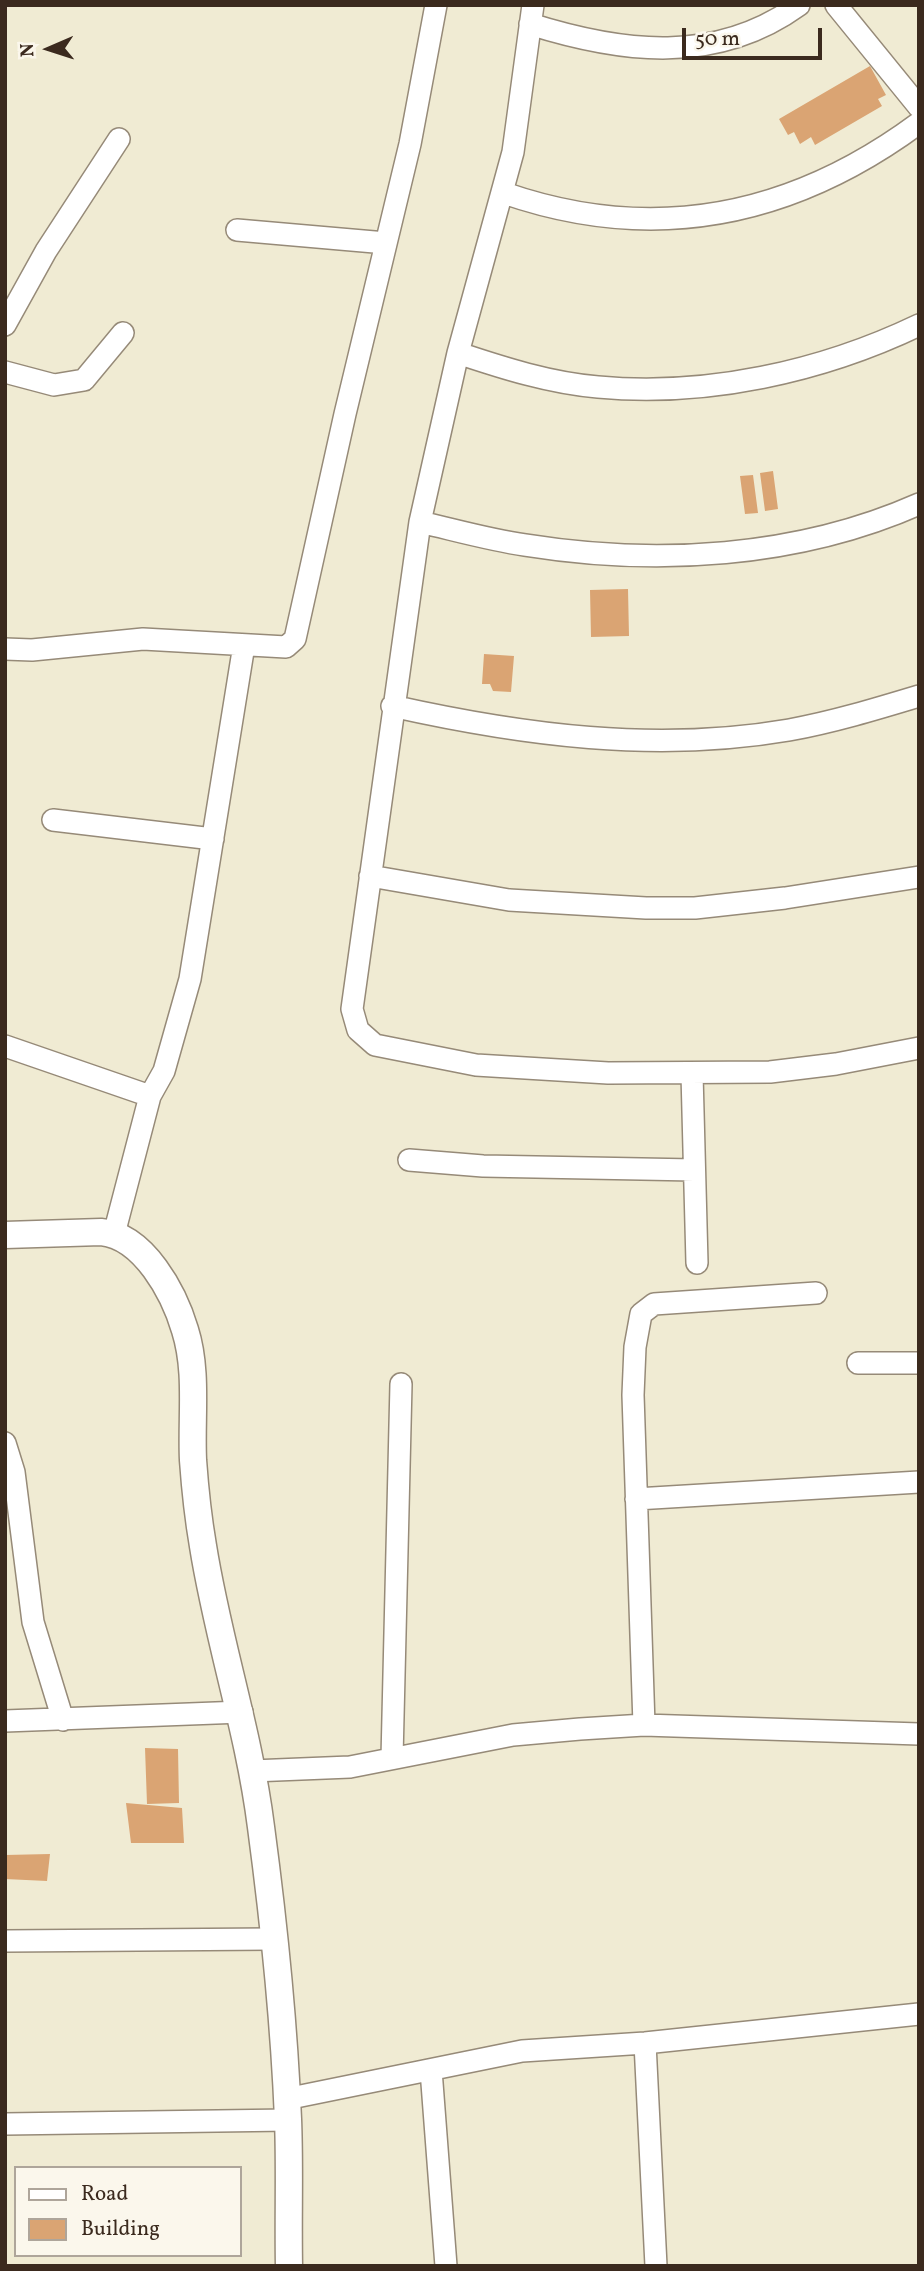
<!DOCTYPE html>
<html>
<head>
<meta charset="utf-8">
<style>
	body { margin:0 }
	#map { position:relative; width:924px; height:2271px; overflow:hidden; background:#f0ebd3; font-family:Vollkorn,serif }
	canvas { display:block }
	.frame { position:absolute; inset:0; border:7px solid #3b2a1e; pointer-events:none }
	.legend { position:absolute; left:14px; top:2166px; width:228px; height:91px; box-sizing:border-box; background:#fbf7ec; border:2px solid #aea59a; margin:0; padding:9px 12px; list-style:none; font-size:21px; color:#3b2a1e }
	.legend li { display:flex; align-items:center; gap:14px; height:35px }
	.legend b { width:35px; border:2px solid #aea59a }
	.north { position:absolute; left:14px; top:14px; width:70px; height:70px; -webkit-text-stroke:5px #fbf7ec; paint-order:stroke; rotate:267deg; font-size:19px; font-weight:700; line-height:28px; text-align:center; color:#3b2a1e }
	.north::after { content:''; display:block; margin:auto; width:24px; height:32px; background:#3b2a1e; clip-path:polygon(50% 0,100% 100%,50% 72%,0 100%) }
	.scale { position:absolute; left:682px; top:28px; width:140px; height:32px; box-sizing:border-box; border:4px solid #3b2a1e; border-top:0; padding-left:9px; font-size:21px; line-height:24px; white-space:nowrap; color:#3b2a1e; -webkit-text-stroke:5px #fbf7ec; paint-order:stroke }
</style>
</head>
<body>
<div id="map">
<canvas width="924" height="2271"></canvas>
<div class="frame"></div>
<ul class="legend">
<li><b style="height:9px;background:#fff"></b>Road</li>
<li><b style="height:19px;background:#daa473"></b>Building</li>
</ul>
<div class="north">N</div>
<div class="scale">50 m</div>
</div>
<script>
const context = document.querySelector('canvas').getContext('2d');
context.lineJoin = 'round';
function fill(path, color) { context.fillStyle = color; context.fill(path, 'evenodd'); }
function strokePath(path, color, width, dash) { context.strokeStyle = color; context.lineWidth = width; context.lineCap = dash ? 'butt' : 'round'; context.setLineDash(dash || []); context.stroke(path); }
fill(new Path2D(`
	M870 66 886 95 878 99 882 106 815 145 811 137 800 144 794 132 788 135 779 119Z
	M773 471 778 509 765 511 760 473Z
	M753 475 758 513 745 514 740 476Z
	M628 589 629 636 591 637 590 590Z
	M484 654 514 656 511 692 493 691 490 684H482Z
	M145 1748 178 1749 179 1803 147 1804Z
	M126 1803 182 1808 184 1843H131Z
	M50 1854 47 1881 5 1879V1855Z`), '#daa473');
const minor = new Path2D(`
	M533 5 513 152 458 353 420 522 352 1009 358 1030 375 1045 476 1065 608 1073 770 1072 836 1064 919 1048
	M836 5 919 107
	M530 24C622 53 716 65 799 5
	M504 193C654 245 792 217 919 123
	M237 230 386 243
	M5 325 46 251 119 139
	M458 353C503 368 550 383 598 387 706 397 821 372 919 325
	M5 372 54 385 84 380 123 333
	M420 522C455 530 490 540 525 545 656 566 797 558 919 504
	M5 649 32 650 143 639 286 647 295 639 345 414 410 144 436 5
	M392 706C522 735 656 753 789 730 833 722 876 709 919 696
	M53 820 213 839
	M370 876 509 900 646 908H695L785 898 919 877
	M5 1046 150 1096
	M692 1074 697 1263
	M409 1160 483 1166 694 1170
	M114 1234 150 1096 164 1071 190 979 244 645
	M858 1363H919
	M5 1443 14 1472 33 1622 63 1720
	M636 1499 919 1482
	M5 1721 242 1712
	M644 1725 633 1395 635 1347 641 1314 654 1304 816 1293
	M392 1758 401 1384
	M252 1771 350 1767 513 1735 580 1729 644 1725 919 1734
	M5 1941 273 1939
	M645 2043 656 2266
	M431 2070 446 2266
	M286 2099 522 2051 645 2043 919 2014
	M5 2124 288 2120`);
const tertiary = new Path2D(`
	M5 1235 101 1232C144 1236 174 1293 185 1330 198 1371 191 1417 193 1460 195 1488 198 1517 203 1546 218 1641 249 1731 261 1827 274 1924 284 2022 288 2119 290 2168 288 2217 289 2266`);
strokePath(minor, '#968a78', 24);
strokePath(tertiary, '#968a78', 29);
strokePath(minor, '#fff', 21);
strokePath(tertiary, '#fff', 26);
</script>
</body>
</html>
